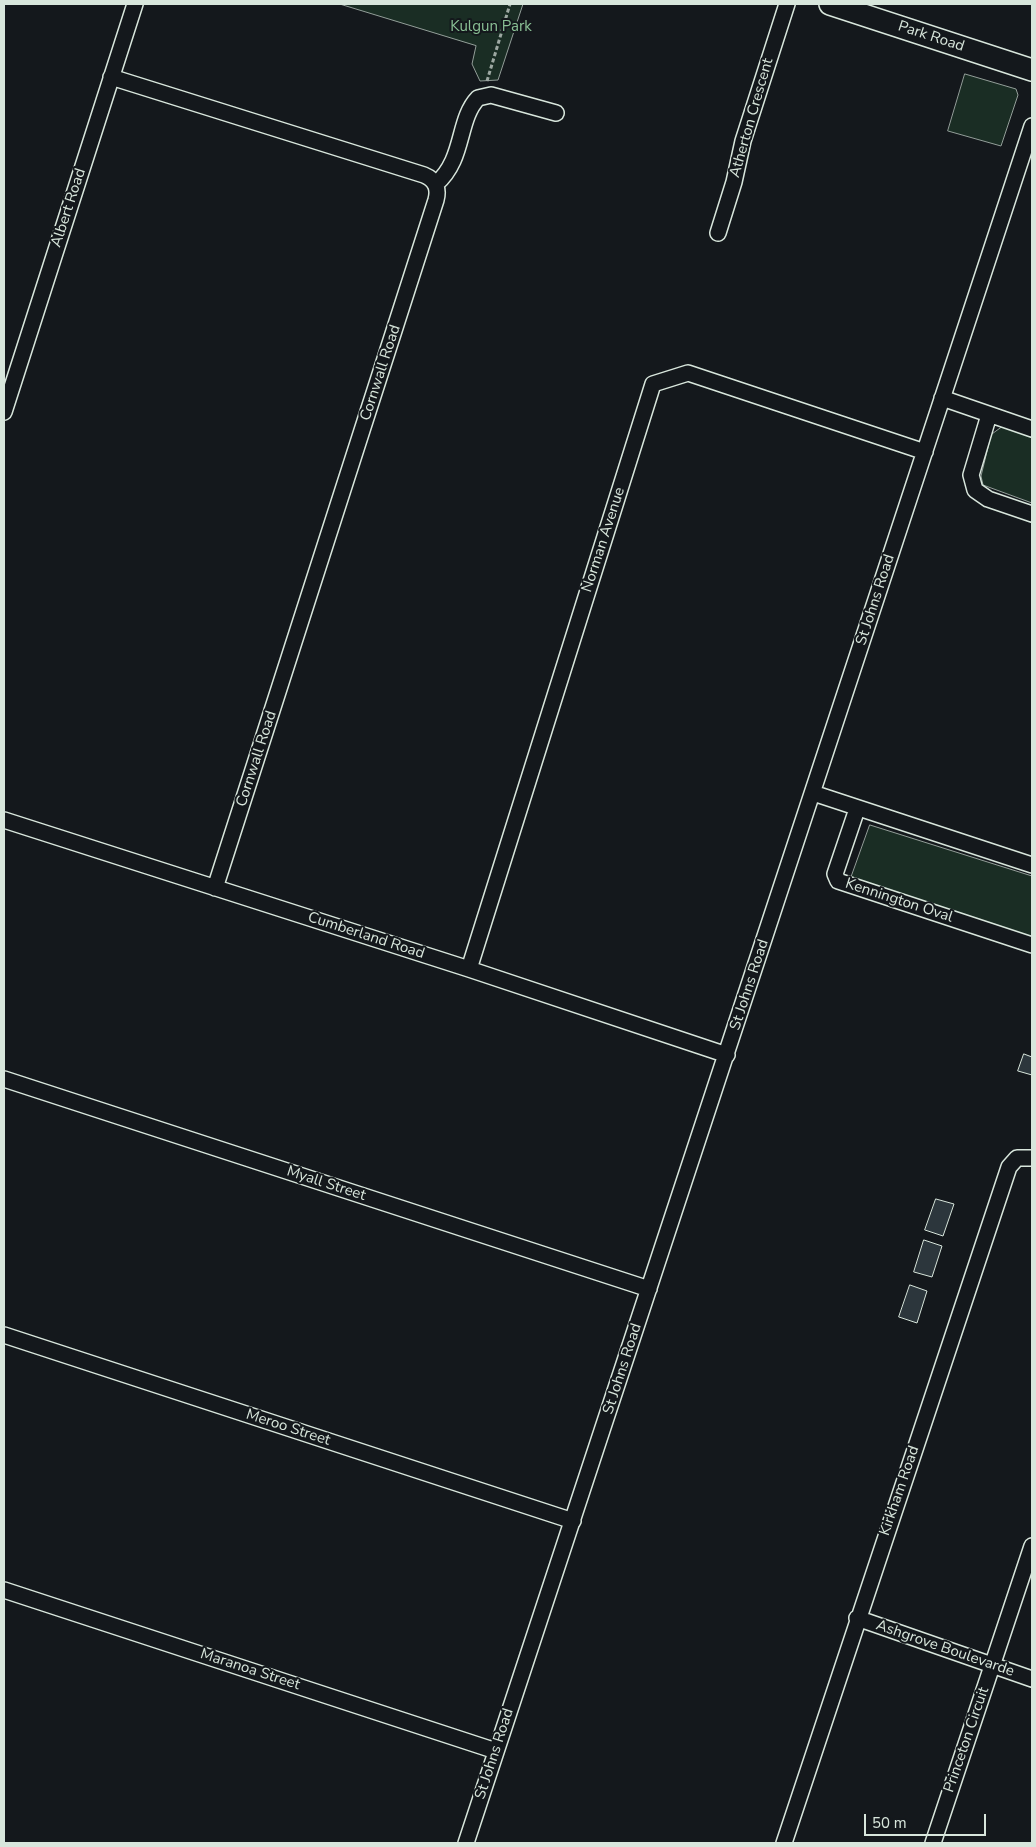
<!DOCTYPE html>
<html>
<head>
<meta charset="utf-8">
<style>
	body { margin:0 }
	#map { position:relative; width:1036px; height:1847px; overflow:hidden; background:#14181c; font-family:"Nunito Sans",sans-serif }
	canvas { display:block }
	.frame { position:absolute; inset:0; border:5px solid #d8e6dc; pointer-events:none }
	.scale { position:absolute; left:864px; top:1814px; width:122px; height:22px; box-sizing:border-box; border:2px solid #d8e6dc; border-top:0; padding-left:6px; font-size:15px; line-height:18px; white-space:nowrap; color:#d8e6dc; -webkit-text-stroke:4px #14181c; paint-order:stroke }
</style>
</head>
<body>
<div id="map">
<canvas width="1036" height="1847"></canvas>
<div class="frame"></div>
<div class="scale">50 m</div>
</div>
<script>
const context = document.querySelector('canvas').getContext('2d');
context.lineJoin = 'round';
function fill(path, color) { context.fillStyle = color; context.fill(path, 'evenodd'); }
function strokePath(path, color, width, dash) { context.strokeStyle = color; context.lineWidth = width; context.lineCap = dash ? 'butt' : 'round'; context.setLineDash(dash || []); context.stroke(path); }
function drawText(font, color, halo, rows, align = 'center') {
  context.font = font + ' "Nunito Sans",sans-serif'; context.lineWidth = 4; context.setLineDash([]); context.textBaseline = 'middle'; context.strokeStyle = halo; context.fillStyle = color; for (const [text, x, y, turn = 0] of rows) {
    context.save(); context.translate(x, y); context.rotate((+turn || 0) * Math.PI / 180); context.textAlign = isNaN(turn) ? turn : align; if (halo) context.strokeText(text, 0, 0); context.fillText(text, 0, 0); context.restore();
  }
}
const green = new Path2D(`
	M340 4H523L498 80 480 81 472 64 476 46Z
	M965 74 1016 89 1018 95 1001 146 948 131Z
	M1002 427 1032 437V503L983 485 981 476 991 435Z
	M870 825 1032 876V938L851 878Z`);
fill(green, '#1a2d24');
strokePath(green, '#939e99', 1);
const building = new Path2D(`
	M1024 1054 1032 1057V1075L1018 1071Z
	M936 1199 954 1204 943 1236 925 1230Z
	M924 1240 942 1246 932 1277 914 1272Z
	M910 1285 927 1291 917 1323 899 1317Z`);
fill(building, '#2c363c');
strokePath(building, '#d8e6dc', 1);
const minor = new Path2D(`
	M111 77 424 175C436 180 439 189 436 200L215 888
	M436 184C465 159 457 120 478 98L491 95 556 113
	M718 233 734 182 743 141 787 4
	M942 398 1032 429
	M4 412 135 4
	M989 415 971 475 975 490 988 499 1032 514
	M813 793 1032 865
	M857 809 835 874 838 881 1032 945
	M4 820 469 969 727 1055
	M469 969 653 384 688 373 925 452
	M4 1079 649 1289
	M4 1335 573 1521
	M4 1590 496 1751
	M857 1618 1032 1679
	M466 1843 1032 126
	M784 1843 1009 1167 1017 1158H1032
	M933 1843 1032 1546`);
const secondary = new Path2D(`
	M830 4 1032 70`);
strokePath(minor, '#d8e6dc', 18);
strokePath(secondary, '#d8e6dc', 24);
strokePath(new Path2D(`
	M487 81 510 4`), '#9da8a2', 3, [4, 2.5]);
strokePath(minor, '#14181c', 15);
strokePath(secondary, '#14181c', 21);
drawText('15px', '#8ac095', '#14181c', [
	["Kulgun Park",491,27]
]);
drawText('15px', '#d8e6dc', '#14181c', [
	["Park Road",931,37,18],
	["Atherton Crescent",752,118,-74],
	["Albert Road",69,208,-72],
	["Cornwall Road",381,373,-72],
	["Norman Avenue",604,540,-72],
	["St Johns Road",876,600,-72],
	["Cornwall Road",257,759,-72],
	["Kennington Oval",899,901,18],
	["Cumberland Road",366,936,18],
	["St Johns Road",750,985,-72],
	["Myall Street",326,1184,18],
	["St Johns Road",623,1369,-72],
	["Meroo Street",288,1428,18],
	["Kirkham Road",900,1491,-71],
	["Ashgrove Boulevarde",945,1649,19],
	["Maranoa Street",250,1670,18],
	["Princeton Circuit",967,1740,-71],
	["St Johns Road",495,1754,-72]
]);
</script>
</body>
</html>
